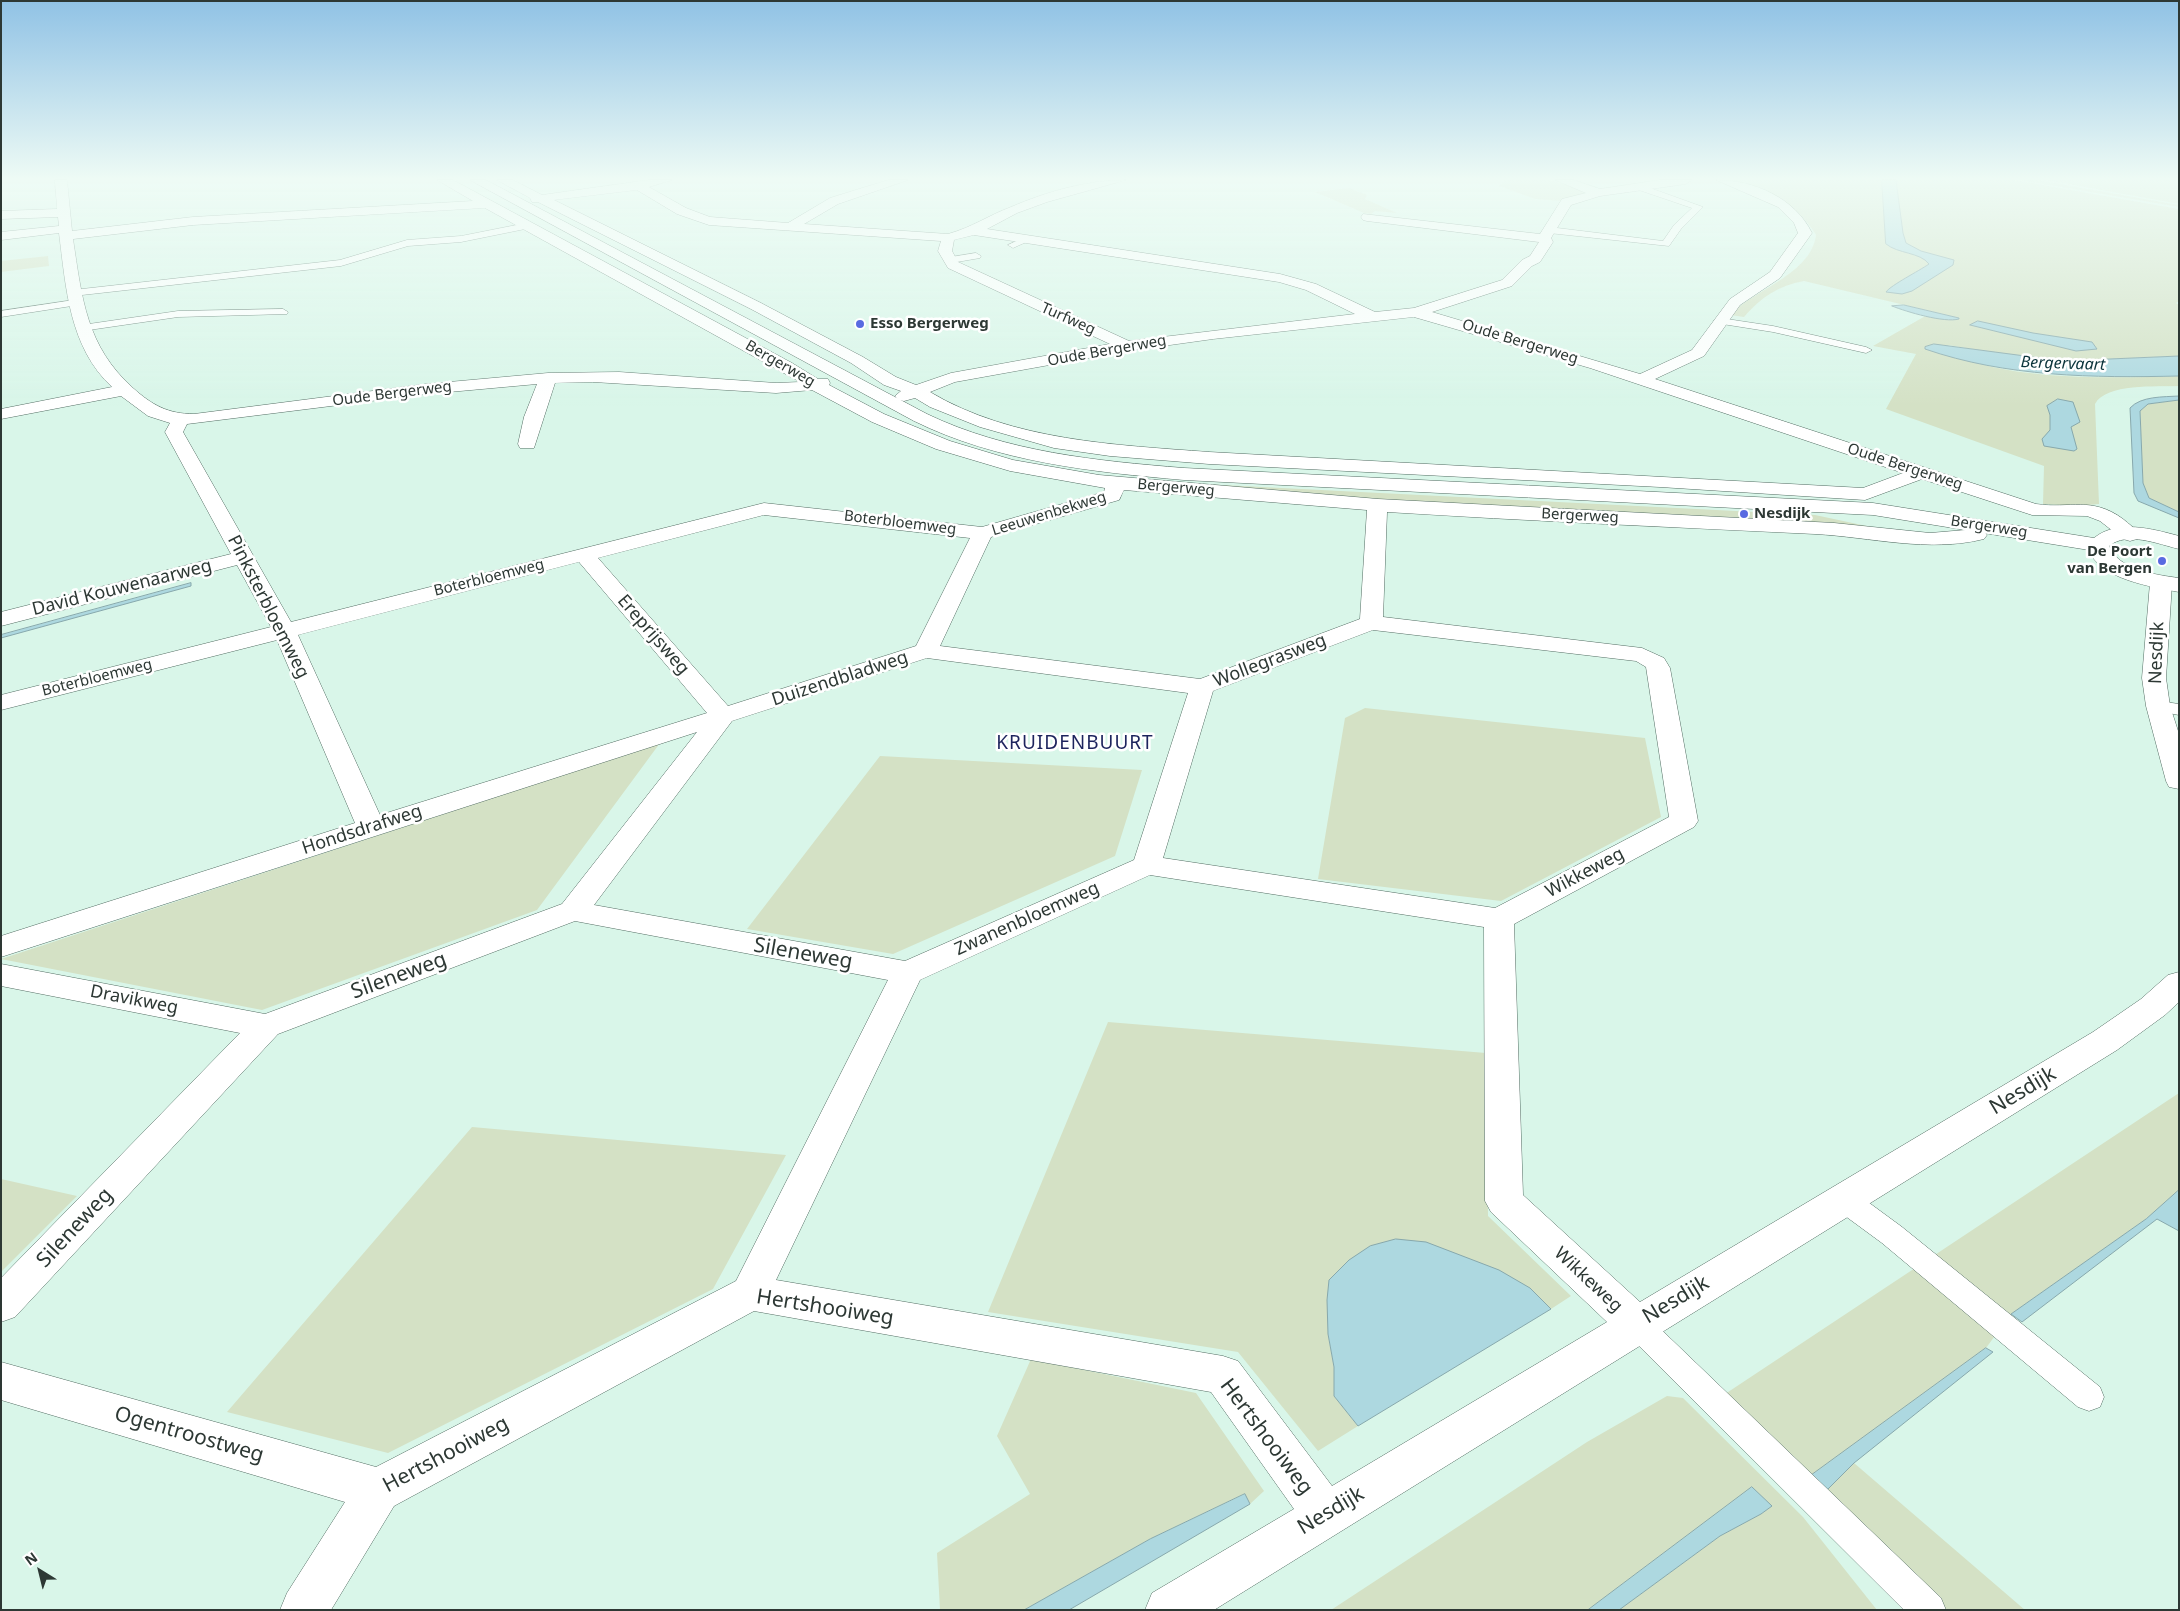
<!DOCTYPE html>
<html>
<head>
<meta charset="utf-8">
<style>
	body { margin:0 }
	#map { position:relative; width:2180px; height:1611px; overflow:hidden; background:#d9f6e9; font-family:"Noto Sans",sans-serif }
	canvas { display:block }
	.frame { position:absolute; inset:0; border:2px solid #2d3834; pointer-events:none }
	.north { position:absolute; left:15px; top:1546px; width:50px; height:50px; -webkit-text-stroke:4px #fff; paint-order:stroke; rotate:324deg; font-size:14px; font-weight:700; line-height:20px; text-align:center; color:#2d3834 }
	.north::after { content:''; display:block; margin:auto; width:18px; height:22px; background:#2d3834; clip-path:polygon(50% 0,100% 100%,50% 72%,0 100%) }
</style>
</head>
<body>
<div id="map">
<canvas width="2180" height="1611"></canvas>
<div class="frame"></div>
<div class="north">N</div>
</div>
<script>
const context = document.querySelector('canvas').getContext('2d');
context.lineJoin = 'round';
function fill(path, color) { context.fillStyle = color; context.fill(path, 'evenodd'); }
function strokePath(path, color, width, dash) { context.strokeStyle = color; context.lineWidth = width; context.lineCap = dash ? 'butt' : 'round'; context.setLineDash(dash || []); context.stroke(path); }
function drawText(font, color, halo, rows, align = 'center') {
  context.font = font + ' "Noto Sans",sans-serif'; context.lineWidth = 5; context.setLineDash([]); context.textBaseline = 'middle'; context.strokeStyle = halo; context.fillStyle = color; for (const [text, x, y, turn = 0] of rows) {
    context.save(); context.translate(x, y); context.rotate((+turn || 0) * Math.PI / 180); context.textAlign = isNaN(turn) ? turn : align; if (halo) context.strokeText(text, 0, 0); context.fillText(text, 0, 0); context.restore();
  }
}
fill(new Path2D(`
	M1505 180H1549L1589 192 1561 201 1535 199 1499 186Z
	M1727 180H2014L2179 209V301L2176 303 2179 305V356L2063 361 2012 356 1948 345C1957 351 1967 360 1977 363 2035 380 2119 378 2179 376V386C2157 387 2106 383 2095 404L2099 504 2078 506 2043 504 2044 466 1886 409 1916 354 1873 346 1927 315 1950 320 1959 318 1804 281C1779 285 1760 298 1744 317L1730 315C1755 289 1811 274 1816 235 1797 202 1762 192 1727 180Z
	M2020 180H2037L2179 205V207Z
	M2046 180H2179V204Z
	M1349 188 1367 195 1365 199 1397 213 1375 211 1371 214 1364 213 1315 192Z
	M48 256 49 266 1 272V261Z
	M2179 400V512L2149 498 2143 483 2140 411 2148 404Z
	M1183 483 1815 515 1876 528 1441 506Z
	M1365 708 1645 738 1661 817 1501 901 1318 879 1345 718Z
	M660 743 537 910 262 1010 1 959Z
	M880 756 1142 770 1115 856 893 954 747 929Z
	M1108 1022 1486 1053 1488 1216 1571 1296 1551 1309C1529 1287 1507 1273 1477 1263L1328 1334 1334 1367V1396L1358 1426 1318 1451 1238 1352 988 1312Z
	M2179 1093V1190L2146 1219 2011 1314 1986 1348 1809 1477 1825 1491 1854 1463 2025 1610H1938L1707 1406Z
	M472 1127 786 1155 713 1289 388 1453 227 1412Z
	M1 1179 77 1196 1 1272Z
	M1031 1359 1196 1393 1264 1491 1250 1504 1244 1494 1150 1539 1024 1610H940L937 1553 1030 1494 997 1436Z
	M1667 1396 1683 1398 1803 1517 1877 1610H1619L1720 1536 1761 1514 1771 1506 1752 1487 1588 1610H1331L1587 1442Z`), '#d4e1c5');
const water = new Path2D(`
	M1882 180H1896L1903 233 1906 243 1921 251 1954 260 1953 265 1912 291 1902 294 1886 292C1891 285 1919 271 1929 264 1920 252 1898 254 1886 244Z
	M1904 305 1959 318V319C1944 323 1907 312 1892 306Z
	M1978 321 2033 333 2092 342 2097 349 2076 351 1970 325Z
	M1934 344 2063 361 2179 356V376C2094 378 2006 377 1925 349V347Z
	M2179 396V400L2148 404 2140 411 2143 483 2149 498 2179 512V518L2138 501 2134 493 2130 408C2141 396 2163 397 2179 396Z
	M2058 399 2073 402 2080 422 2071 427 2077 449 2074 451 2044 446 2042 439 2050 430V415L2047 406Z
	M191 583V586L1 638V635Z
	M2179 1190V1231L2157 1219 2022 1322 2011 1314 2146 1219Z
	M1396 1239 1426 1242 1499 1270 1530 1288 1551 1309 1358 1426 1334 1396V1367L1328 1334 1327 1300 1329 1280 1349 1260 1370 1246Z
	M1986 1348 1993 1352 1854 1463 1825 1492 1809 1477Z
	M1752 1487 1772 1506 1761 1514 1720 1536 1619 1610H1588Z
	M1245 1494 1250 1504 1069 1610H1024L1150 1539Z`);
fill(water, '#add8e0');
strokePath(water, '#87a8ac', 1);
const service = new Path2D(`
	M1639 184 1703 207 1681 229 1669 246 1549 233 1544 230 1549 227 1663 241 1674 225 1692 208 1636 189V185Z
	M527 223 530 224V228L461 242 408 246 341 266 73 296 68 293 73 290 340 260 407 240 461 236Z
	M1025 237 1033 239 1013 248 1008 245Z
	M976 253 981 256 980 258 951 263 946 260 951 257Z
	M74 300 78 301V305L1 317V311Z
	M283 309 288 312 287 314 178 317 82 331 76 328 82 325 178 311Z
	M1720 318 1773 326 1866 347 1872 350 1866 353 1773 332 1716 323 1714 321Z
	M2158 701 2179 704V715L2152 710 2149 706 2152 702Z
	M1843 1188 1853 1191 1902 1227 2100 1387 2104 1397 2100 1407 2089 1411 2078 1407 1882 1243 1833 1207 1829 1199 1833 1191Z
	M1636 1311 1646 1315 1941 1598 1946 1610H1904L1626 1333 1621 1324 1626 1315Z`);
const minor = new Path2D(`
	M55 180H67L72 231 193 217 473 201 437 180H453L792 363 818 379H828L830 383 829 385 884 414 950 441 1013 460 1099 475 1378 499 1834 523 1930 533 1977 529 1984 531 1987 535 1984 539C1928 553 1871 537 1815 534 1672 527 1529 521 1387 512L1383 617 1642 648 1664 658 1670 668 1698 821 1694 827 1514 924 1523 1195 1640 1302 2093 1032 2141 999 2168 975 2179 972V1002L2165 1015 2117 1050 1214 1610H1145L1152 1593 1294 1509 1211 1392 754 1311 394 1506 331 1610H280L287 1593 345 1502 1 1400V1362L376 1467 736 1281 888 980 575 921 278 1034 15 1317 1 1322V1278L240 1033 1 986V964L265 1014 562 904 697 732 1 957V936L355 823 277 640 1 710V695L271 627 237 565 1 626V612L231 554 165 432 170 423 148 416 121 396 1 419V409L112 387C69 347 66 288 59 233L1 240V232L59 226 58 217 1 219V211L57 209ZM485 208 800 382 776 383 619 372 548 373 427 384 194 414C168 414 152 405 133 388 86 346 82 298 73 239L193 225ZM593 382 776 393 812 390 872 422 936 449 1010 471 1105 488 1104 492 982 527 764 503 291 622 183 432 187 424 427 394 537 384 524 417 518 444 520 448H534L555 383ZM1124 490 1367 510 1360 619 1200 679 940 646 991 537 1119 500ZM764 515 970 538 916 646 728 706 598 558ZM579 562 707 713 380 815 298 635ZM1373 630 1636 661 1646 667 1669 817 1495 908 1163 858 1213 691ZM927 658 1188 693 1134 860 905 961 594 905 732 721ZM1150 875 1484 927 1485 1201 1491 1212 1607 1322 1332 1486 1238 1361 1223 1356 776 1280 920 980Z
	M497 180H513L542 195 648 180H672L649 187 686 208 710 217 788 223 830 198 888 180H908L838 204 804 224 948 234C973 227 987 216 1011 207 1046 192 1087 180 1126 180L1047 202 1017 213 987 229 1280 274 1316 284 1375 312 1414 308 1502 280 1522 260 1530 256 1539 242 1367 221 1363 220 1361 217 1363 214 1540 234 1562 199 1586 193 1555 180H1574L1600 189 1659 180H1692L1686 184 1600 196 1571 205 1551 238 1553 242 1540 262 1532 266 1512 286 1432 312 1640 374 1692 350 1730 299 1770 272 1798 233 1794 223 1778 207 1716 180C1754 180 1795 198 1812 233L1780 278 1740 305 1704 356 1655 379 2036 504C2070 509 2092 496 2123 519 2129 524 2136 529 2140 535L2137 539 2130 541 2123 539 2100 521 2087 516 2032 515 1922 479 1865 500 1660 487 1209 464 1110 456 1054 448 980 427 930 407 915 398 904 401 898 400 895 396 901 391 884 385 851 363 751 309 538 202H532L530 198ZM637 190 677 214 709 225 941 241 938 251 948 268 1110 344 951 373 916 385 896 377 863 357 761 303 554 200ZM974 235 1279 282 1306 290 1355 314 1129 341 958 262 952 251 954 240ZM1414 317 1590 368 1903 473 1863 488 1209 452C1117 445 1012 441 930 392L955 382 1127 351 1213 339Z
	M2161 576 2169 578 2172 583 2166 678 2170 706 2179 734V789L2169 787 2166 781 2146 706 2142 678 2150 583 2153 578Z`);
const secondary = new Path2D(`
	M470 180H486L927 414C1006 452 1097 461 1184 468L1873 503 2094 538C2117 519 2153 529 2179 536V549C2158 544 2127 531 2109 546 2118 570 2157 575 2179 578V592C2152 587 2099 579 2089 550L1873 515 1184 480C1093 472 997 462 914 421Z`);
strokePath(service, '#536d63', 1);
strokePath(minor, '#536d63', 1);
strokePath(secondary, '#536d63', 1);
fill(service, '#fff');
fill(minor, '#fff');
fill(secondary, '#fff');
const sky = context.createLinearGradient(0, 0, 0, 406);
sky.addColorStop(0, '#90c2e5');
sky.addColorStop(0.44, '#eefbf5');
sky.addColorStop(1, '#eefbf500');
context.fillStyle = sky;
context.fillRect(0, 0, 2180, 406);
for (const [x, y, r, color] of [
	[860,324,5,"#596ae1"],
	[1744,514,5,"#596ae1"],
	[2162,561,5,"#596ae1"]
]) { const dot = new Path2D(); dot.arc(x, y, r, 0, 2 * Math.PI); context.fillStyle = color; context.fill(dot); strokePath(dot, '#fff', 2); }
drawText('15px', '#2d3834', '#fff', [
	["Turfweg",1068,319,24],
	["Oude Bergerweg",1520,342,17],
	["Oude Bergerweg",1107,351,-10],
	["Bergerweg",780,364,30],
	["Oude Bergerweg",392,394,-7],
	["Oude Bergerweg",1905,467,18],
	["Bergerweg",1176,488,5],
	["Leeuwenbekweg",1049,514,-17],
	["Bergerweg",1580,516,3],
	["Boterbloemweg",900,523,7],
	["Bergerweg",1989,527,9],
	["Boterbloemweg",489,578,-14],
	["Boterbloemweg",97,678,-14]
]);
drawText('bold 15px', '#2d3834', '#fff', [
	["Esso Bergerweg",870,324],
	["Nesdijk",1754,514],
	["De Poort",2152,552,"right"],
	["van Bergen",2152,569,"right"]
], 'left');
drawText('italic 16px', '#0b343b', '#fff', [
	["Bergervaart",2063,364,2]
]);
drawText('18px', '#2d3834', '#fff', [
	["David Kouwenaarweg",122,588,-14],
	["Pinksterbloemweg",268,607,63],
	["Ereprijsweg",653,635,49],
	["Nesdijk",2157,653,-88],
	["Wollegrasweg",1270,661,-21],
	["Duizendbladweg",840,679,-18],
	["Hondsdrafweg",362,830,-18],
	["Wikkeweg",1585,873,-28],
	["Zwanenbloemweg",1027,919,-24],
	["Dravikweg",134,1000,11],
	["Wikkeweg",1588,1280,43]
]);
context.letterSpacing = '1px';
drawText('19px', '#1d245d', '#fff', [
	["KRUIDENBUURT",1075,744]
]);
context.letterSpacing = '0px';
drawText('21px', '#2d3834', '#fff', [
	["Sileneweg",803,954,10],
	["Sileneweg",399,976,-20],
	["Nesdijk",2023,1091,-31],
	["Sileneweg",75,1228,-47],
	["Nesdijk",1676,1300,-31],
	["Hertshooiweg",825,1308,9],
	["Ogentroostweg",189,1435,16],
	["Hertshooiweg",1266,1437,53],
	["Hertshooiweg",446,1455,-28],
	["Nesdijk",1331,1511,-31]
]);
</script>
</body>
</html>
